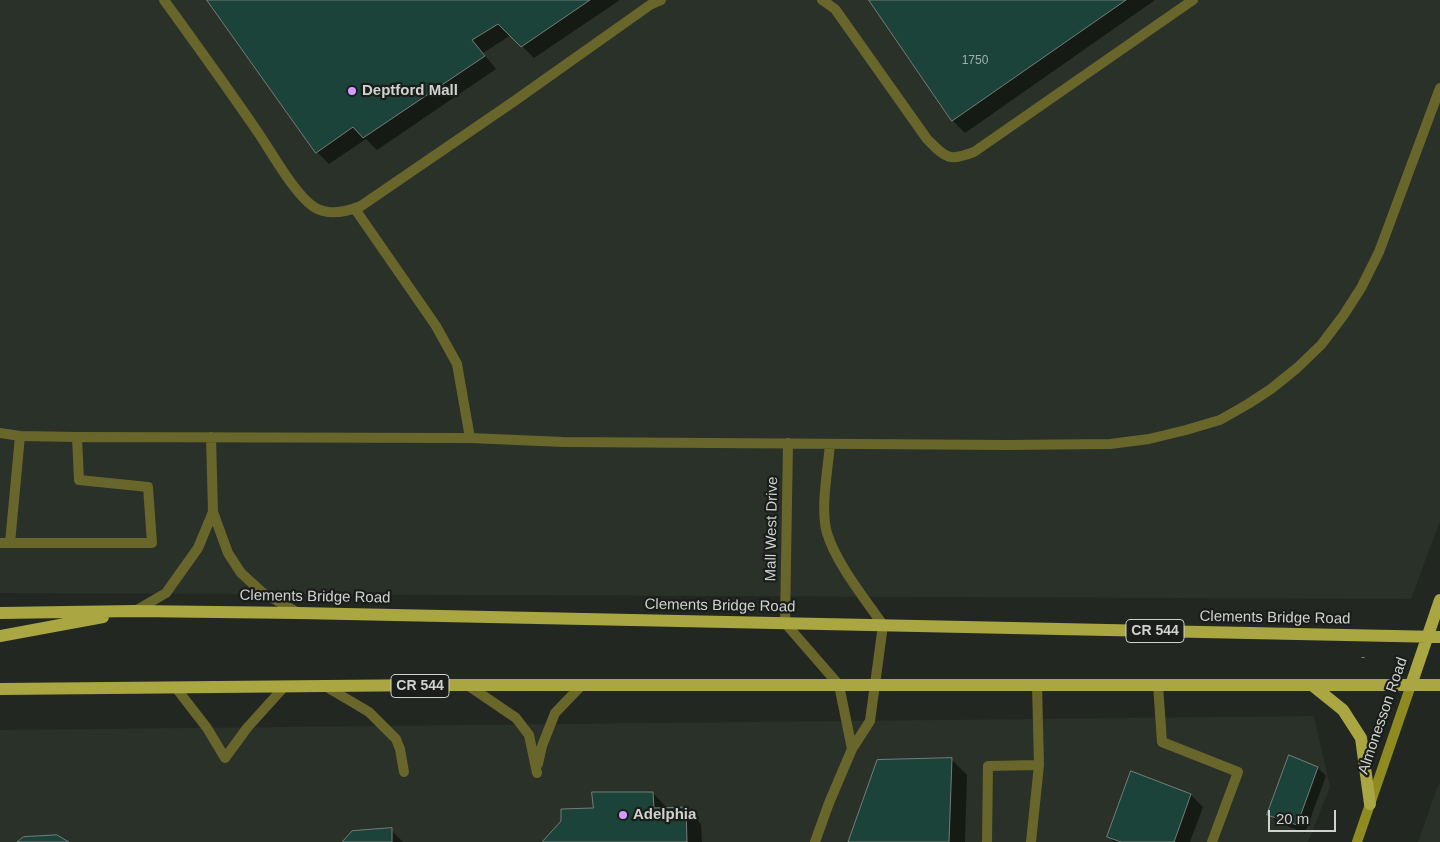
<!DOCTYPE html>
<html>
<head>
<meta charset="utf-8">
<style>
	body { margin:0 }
	#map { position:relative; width:1440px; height:842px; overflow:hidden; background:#232722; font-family:Helvetica,sans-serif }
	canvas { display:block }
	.scale { position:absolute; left:1268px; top:810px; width:68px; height:22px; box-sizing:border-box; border:2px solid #cfd2cf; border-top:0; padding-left:6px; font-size:15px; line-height:18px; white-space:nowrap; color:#cfd2cf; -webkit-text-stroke:4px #1a1d19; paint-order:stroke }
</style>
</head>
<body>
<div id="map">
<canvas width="1440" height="842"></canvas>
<div class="scale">20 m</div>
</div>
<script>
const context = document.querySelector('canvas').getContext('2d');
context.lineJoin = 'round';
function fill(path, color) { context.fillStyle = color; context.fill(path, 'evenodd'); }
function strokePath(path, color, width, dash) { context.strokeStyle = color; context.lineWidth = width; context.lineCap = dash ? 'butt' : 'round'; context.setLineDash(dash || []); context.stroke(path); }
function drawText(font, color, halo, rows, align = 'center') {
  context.font = font + ' Helvetica,sans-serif'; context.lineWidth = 4.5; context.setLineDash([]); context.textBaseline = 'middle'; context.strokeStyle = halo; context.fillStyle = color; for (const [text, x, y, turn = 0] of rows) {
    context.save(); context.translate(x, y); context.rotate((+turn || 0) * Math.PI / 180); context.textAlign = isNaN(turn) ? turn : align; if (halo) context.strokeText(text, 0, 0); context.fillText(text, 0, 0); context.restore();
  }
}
fill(new Path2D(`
	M0 0H1440V521L1411 599 0 593Z
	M1314 716 1330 787 1308 842H0V730Z
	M1440 784V842H1418L1438 785Z`), '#293128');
fill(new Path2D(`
	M208 0H620L534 58 511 35 483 53 496 69 377 150 366 139 329 164 317 152Z
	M870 0H1155L965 133 953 121Z
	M951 759 967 775 965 842H849Z
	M1318 768 1326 776 1305 833 1277 822 1269 814Z
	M653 793 668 809 685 808 701 824 702 842H544L594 810Z
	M1191 795 1203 807 1190 842H1114L1108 836Z
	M391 830 403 842H344Z`), '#0007');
const building = new Path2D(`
	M207 0H590L521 47 498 24 472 40 485 56 363 138 353 127 316 153Z
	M869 0H1126L952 121Z
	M1289 755 1318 767 1297 825 1267 815Z
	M952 758 949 842H848L877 760Z
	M1131 771 1191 794 1174 842H1121L1107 837Z
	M592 792H653L654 808 686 807 687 842H542L561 821V809L593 808Z
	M392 828V842H342L352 831Z
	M57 835 69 842H17L23 837Z`);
fill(building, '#1c4339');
strokePath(building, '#757c7a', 1);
strokePath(new Path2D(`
	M1363 657V662`), '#7e817d', 3, [1, 4]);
strokePath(new Path2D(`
	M164 0C195 43 227 87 257 131 271 151 294 194 314 207 328 216 346 212 361 206L513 102 650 5 661 0
	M822 0 835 9 927 139C946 158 948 162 974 152L1193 0
	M355 209 436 326 457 364 470 438
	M0 433 20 436 77 437 470 438 563 442 1007 445 1110 444 1149 439 1186 430 1220 420 1248 404 1271 389 1297 368 1321 345 1343 316 1361 288 1379 252 1440 88
	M211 437 213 512 228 553 241 573 263 593 299 613
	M788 443 785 623 839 685 852 749
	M0 543H152L148 487 79 480 77 437
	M10 543 20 436
	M135 611 166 593 198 548 213 512
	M1158 685 1162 742 1238 772 1212 842
	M325 686 369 712 396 739 400 749 404 772
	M469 686 516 718 529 735 537 773
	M176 688 207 728 225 758 247 728 284 687
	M538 764 542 746 555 713 581 686
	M815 842 829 803 852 749 870 721 883 625C865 599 836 563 827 533 820 509 828 469 830 444
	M987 842 988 766 1039 765
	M1031 842 1039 765 1037 685`), '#68662b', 10);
strokePath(new Path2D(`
	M1357 842 1411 685`), '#8f8b20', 10);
strokePath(new Path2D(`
	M0 613 135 611 299 613 1440 637
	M0 636 103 617
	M1312 685 1343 710 1361 738 1370 804
	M1411 685 1440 600
	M0 689 435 685H1440`), '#aaa641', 12);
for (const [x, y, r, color] of [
	[352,91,5,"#d19dfe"],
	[623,815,5,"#d19dfe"]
]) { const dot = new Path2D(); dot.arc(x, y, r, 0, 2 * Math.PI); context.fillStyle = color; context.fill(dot); strokePath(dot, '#1a1d19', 2); }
drawText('12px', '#a2aeaa', null, [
	["1750",975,61]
]);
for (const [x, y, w] of [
	[1155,631,58],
	[420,686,58]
]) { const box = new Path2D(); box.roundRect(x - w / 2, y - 11.5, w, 23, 4); context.fillStyle = '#1a1d19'; context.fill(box); strokePath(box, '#cfd2cf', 1); }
drawText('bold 14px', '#cfd2cf', null, [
	["CR 544",1155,631],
	["CR 544",420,686]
]);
drawText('bold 15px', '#cfd2cf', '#1a1d19', [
	["Deptford Mall",362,91],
	["Adelphia",633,815]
], 'left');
drawText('15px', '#cfd2cf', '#1a1d19', [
	["Mall West Drive",772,529,-89],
	["Clements Bridge Road",315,597,1],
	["Clements Bridge Road",720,606,1],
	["Clements Bridge Road",1275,618,1],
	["Almonesson Road",1383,716,-71]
]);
</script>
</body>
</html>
